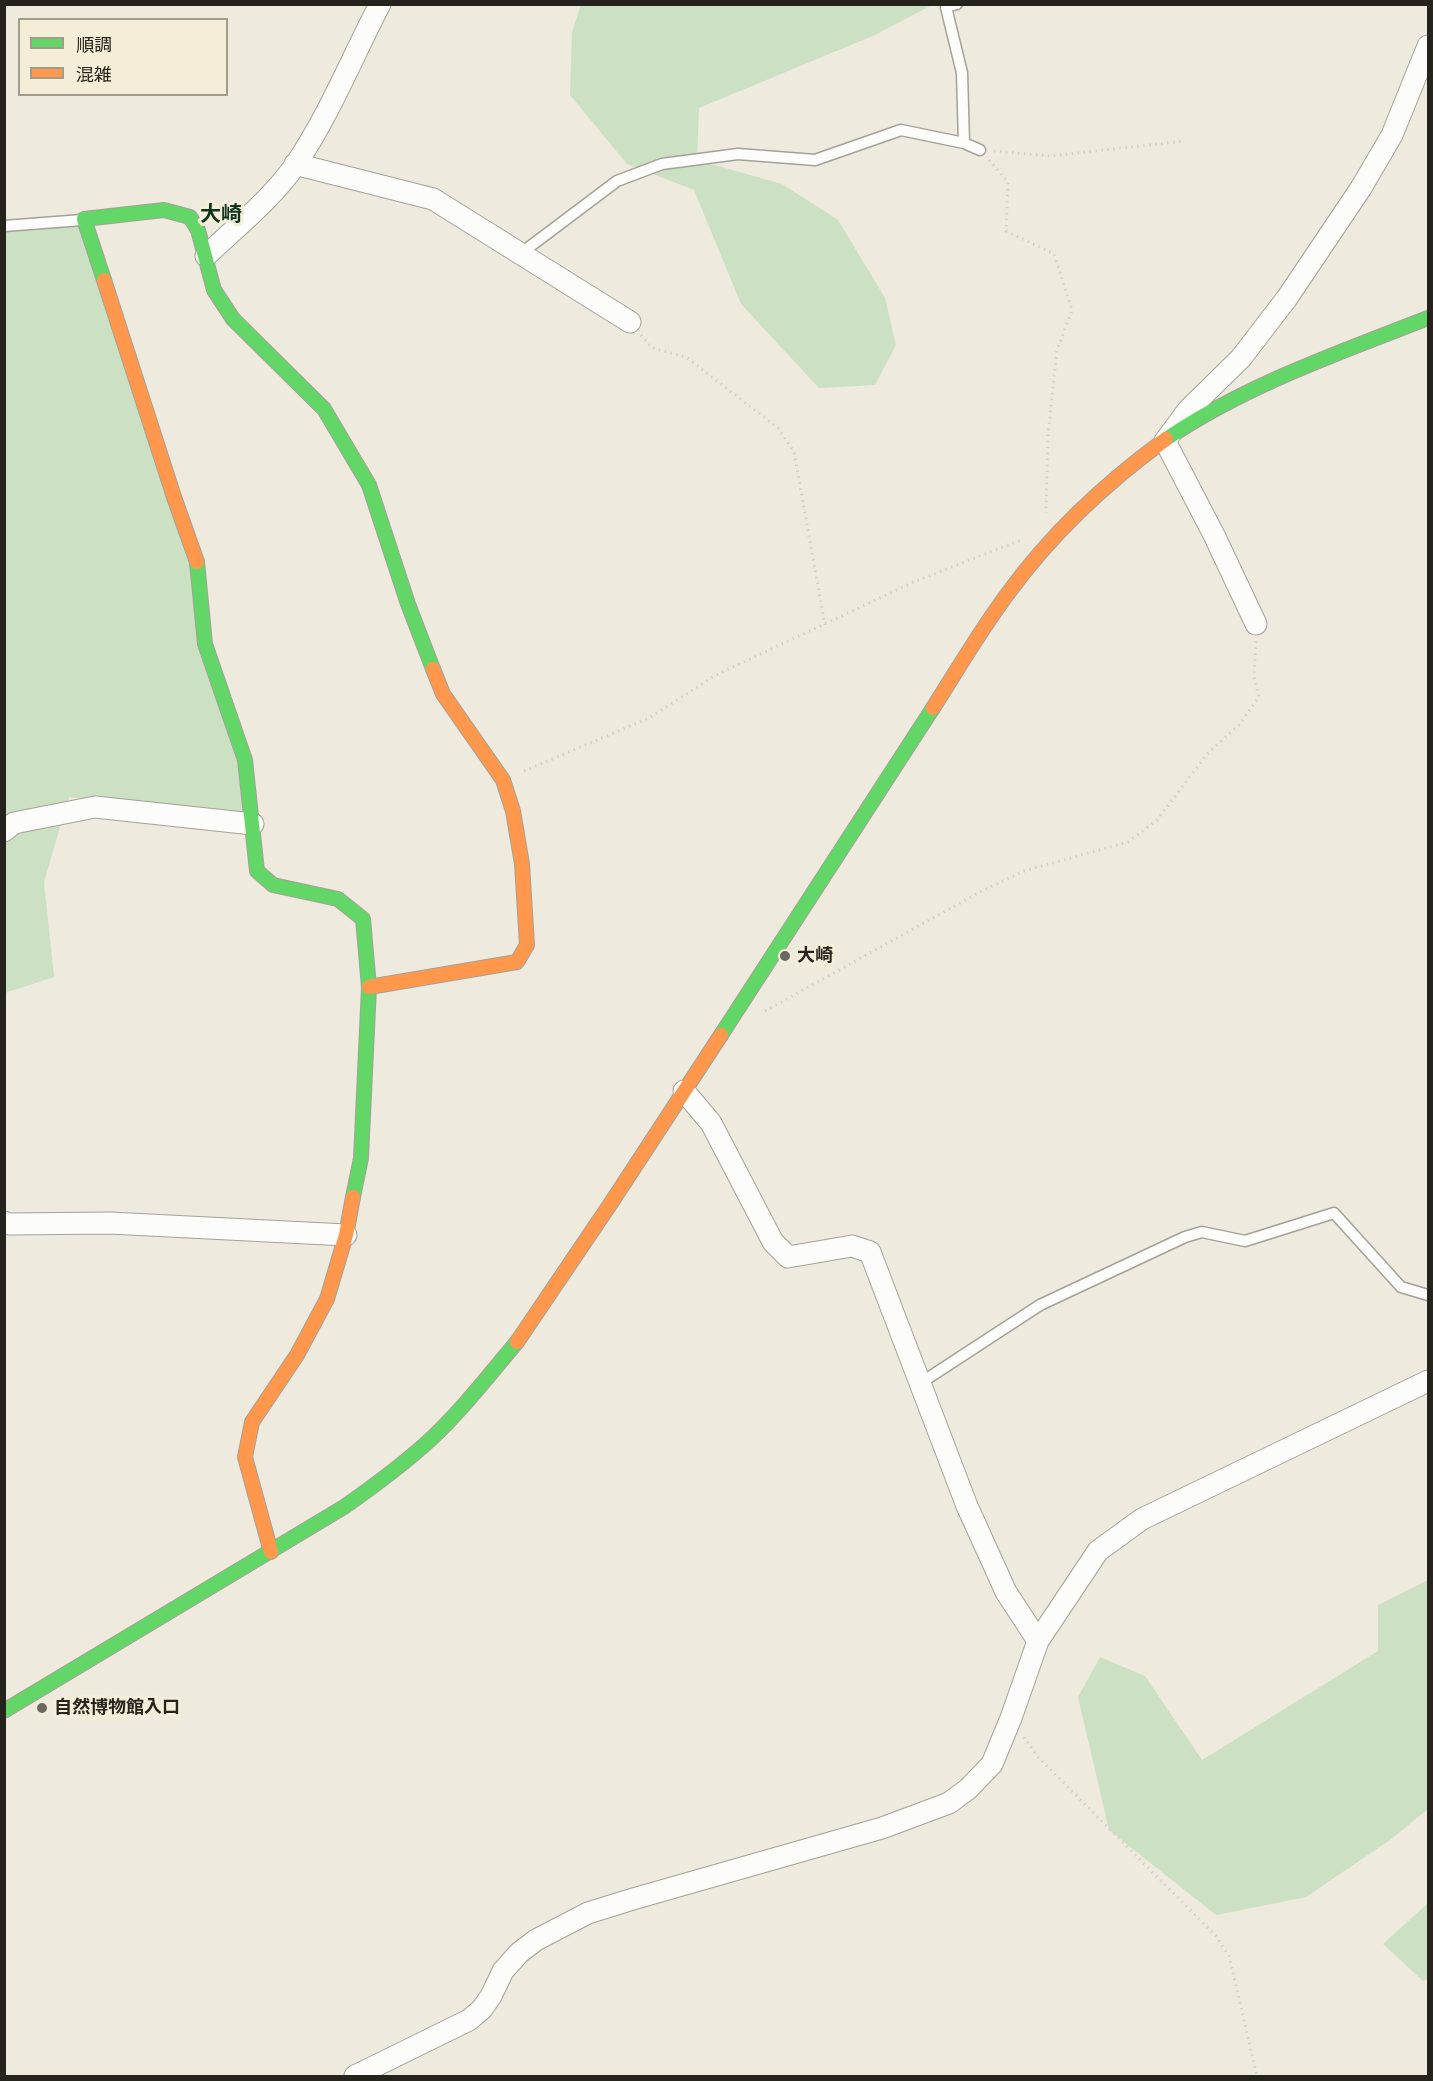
<!DOCTYPE html>
<html>
<head>
<meta charset="utf-8">
<style>
	body { margin:0 }
	#map { position:relative; width:1433px; height:2081px; overflow:hidden; background:#eeeade; font-family:Cabin,"Noto Sans JP",sans-serif }
	canvas { display:block }
	.frame { position:absolute; inset:0; border:6px solid #25231b; pointer-events:none }
	.legend { position:absolute; left:18px; top:18px; width:210px; height:78px; box-sizing:border-box; background:#f4edd8; border:2px solid #a19c8c; margin:0; padding:8px 10px; list-style:none; font-size:18px; color:#25231b }
	.legend li { display:flex; align-items:center; gap:12px; height:30px }
	.legend b { width:30px; border:2px solid #a19c8c }
</style>
</head>
<body>
<div id="map">
<canvas width="1433" height="2081"></canvas>
<div class="frame"></div>
<ul class="legend">
<li><b style="height:8px;background:#63d668"></b>順調</li>
<li><b style="height:8px;background:#ff974d"></b>混雑</li>
</ul>
</div>
<script>
const context = document.querySelector('canvas').getContext('2d');
context.lineJoin = 'round';
function fill(path, color) { context.fillStyle = color; context.fill(path, 'evenodd'); }
function strokePath(path, color, width, dash) { context.strokeStyle = color; context.lineWidth = width; context.lineCap = dash ? 'butt' : 'round'; context.setLineDash(dash || []); context.stroke(path); }
function drawText(font, color, halo, rows, align = 'center') {
  context.font = font + ' Cabin,"Noto Sans JP",sans-serif'; context.lineWidth = 6; context.setLineDash([]); context.textBaseline = 'middle'; context.strokeStyle = halo; context.fillStyle = color; for (const [text, x, y, turn = 0] of rows) {
    context.save(); context.translate(x, y); context.rotate((+turn || 0) * Math.PI / 180); context.textAlign = isNaN(turn) ? turn : align; if (halo) context.strokeText(text, 0, 0); context.fillText(text, 0, 0); context.restore();
  }
}
fill(new Path2D(`
	M581 5H932L875 35 699 108 697 160 782 184 838 220 885 298 896 345 875 385 819 388 741 304 694 190 627 164 570 95 572 32Z
	M84 219 174 497 253 824 69 797 44 882 54 977 5 993V226Z
	M1428 1580V1809L1390 1840 1306 1897 1216 1915 1109 1830 1078 1697 1100 1657 1145 1676 1202 1760 1378 1651V1605Z
	M1428 1903V1979L1423 1981 1383 1944Z`), '#cce0c4');
const lane = new Path2D(`
	M957 4 946 7 962 73 964 143
	M4 226 82 220
	M520 254 617 181 662 164 738 154 815 160 901 130 964 143 980 150
	M919 1384 1040 1305 1185 1237 1202 1232 1245 1241 1334 1213 1401 1287 1428 1295`);
const street = new Path2D(`
	M295 164 433 199 630 322
	M206 256C236 227 272 199 296 164 330 113 352 58 380 4
	M1256 624 1214 535 1165 441 1188 410 1241 358 1287 298 1361 188 1392 135 1428 46
	M4 831 14 823 95 807 253 824
	M684 1091 711 1123 773 1242 788 1257 852 1246 870 1252 967 1506 1006 1592 1038 1641
	M4 1222 9 1224 110 1223 346 1235
	M355 2076 469 2020 482 2009 491 1996 503 1971 519 1953 536 1940 588 1913 633 1899 882 1828 949 1803 968 1789 992 1764 1011 1718 1038 1641 1098 1551 1142 1519 1428 1381`);
const fast = new Path2D(`
	M104 280 84 219 164 210 190 217 198 230 214 290 233 319 324 409 369 485 408 604 433 669
	M1166 439C1246 385 1338 353 1428 318
	M197 562 205 644 245 760 257 871 273 885 338 899 363 919 369 987 361 1158 353 1197
	M721 1035 933 708
	M4 1711 344 1507C374 1486 404 1464 431 1439 463 1409 489 1375 517 1342`);
const slow = new Path2D(`
	M104 280 174 497 197 562
	M933 708C958 669 981 629 1009 592 1052 533 1107 482 1166 439
	M369 987 517 962 527 945 522 864 513 811 503 780 443 694 433 669
	M517 1342 611 1203 721 1035
	M271 1552 245 1457 252 1422 297 1355 327 1299 346 1235 353 1197`);
strokePath(lane, '#a4a198', 13);
strokePath(street, '#a4a198', 23);
strokePath(fast, '#a4a198', 16);
strokePath(slow, '#a4a198', 16);
strokePath(new Path2D(`
	M994 151 1050 156 1185 141
	M989 160 1008 182 1006 231 1054 254 1072 310 1057 350 1048 435 1046 513
	M641 335 652 348 686 357 778 428 794 452 825 625
	M524 771 649 718 716 675 916 581 1021 540
	M765 1011 980 892 1024 871 1128 842 1157 820 1208 753 1239 725 1259 697 1254 677 1256 641
	M1024 1737 1037 1756 1216 1936 1229 1956 1257 2076`), '#d1d0cc', 3, [1.5, 4.5]);
strokePath(lane, '#fcfcfa', 10);
strokePath(street, '#fcfcfa', 21);
strokePath(fast, '#63d668', 14);
strokePath(slow, '#ff974d', 14);
for (const [x, y, r, color] of [
	[785,956,6,"#6b695f"],
	[42,1708,6,"#6b695f"]
]) { const dot = new Path2D(); dot.arc(x, y, r, 0, 2 * Math.PI); context.fillStyle = color; context.fill(dot); strokePath(dot, '#f4edd8', 2); }
drawText('bold 18px', '#25231b', '#f4edd8', [
	["大崎",797,956],
	["自然博物館入口",54,1708]
], 'left');
drawText('bold 21px', '#0f341c', '#f4edd8', [
	["大崎",221,215]
]);
</script>
</body>
</html>
